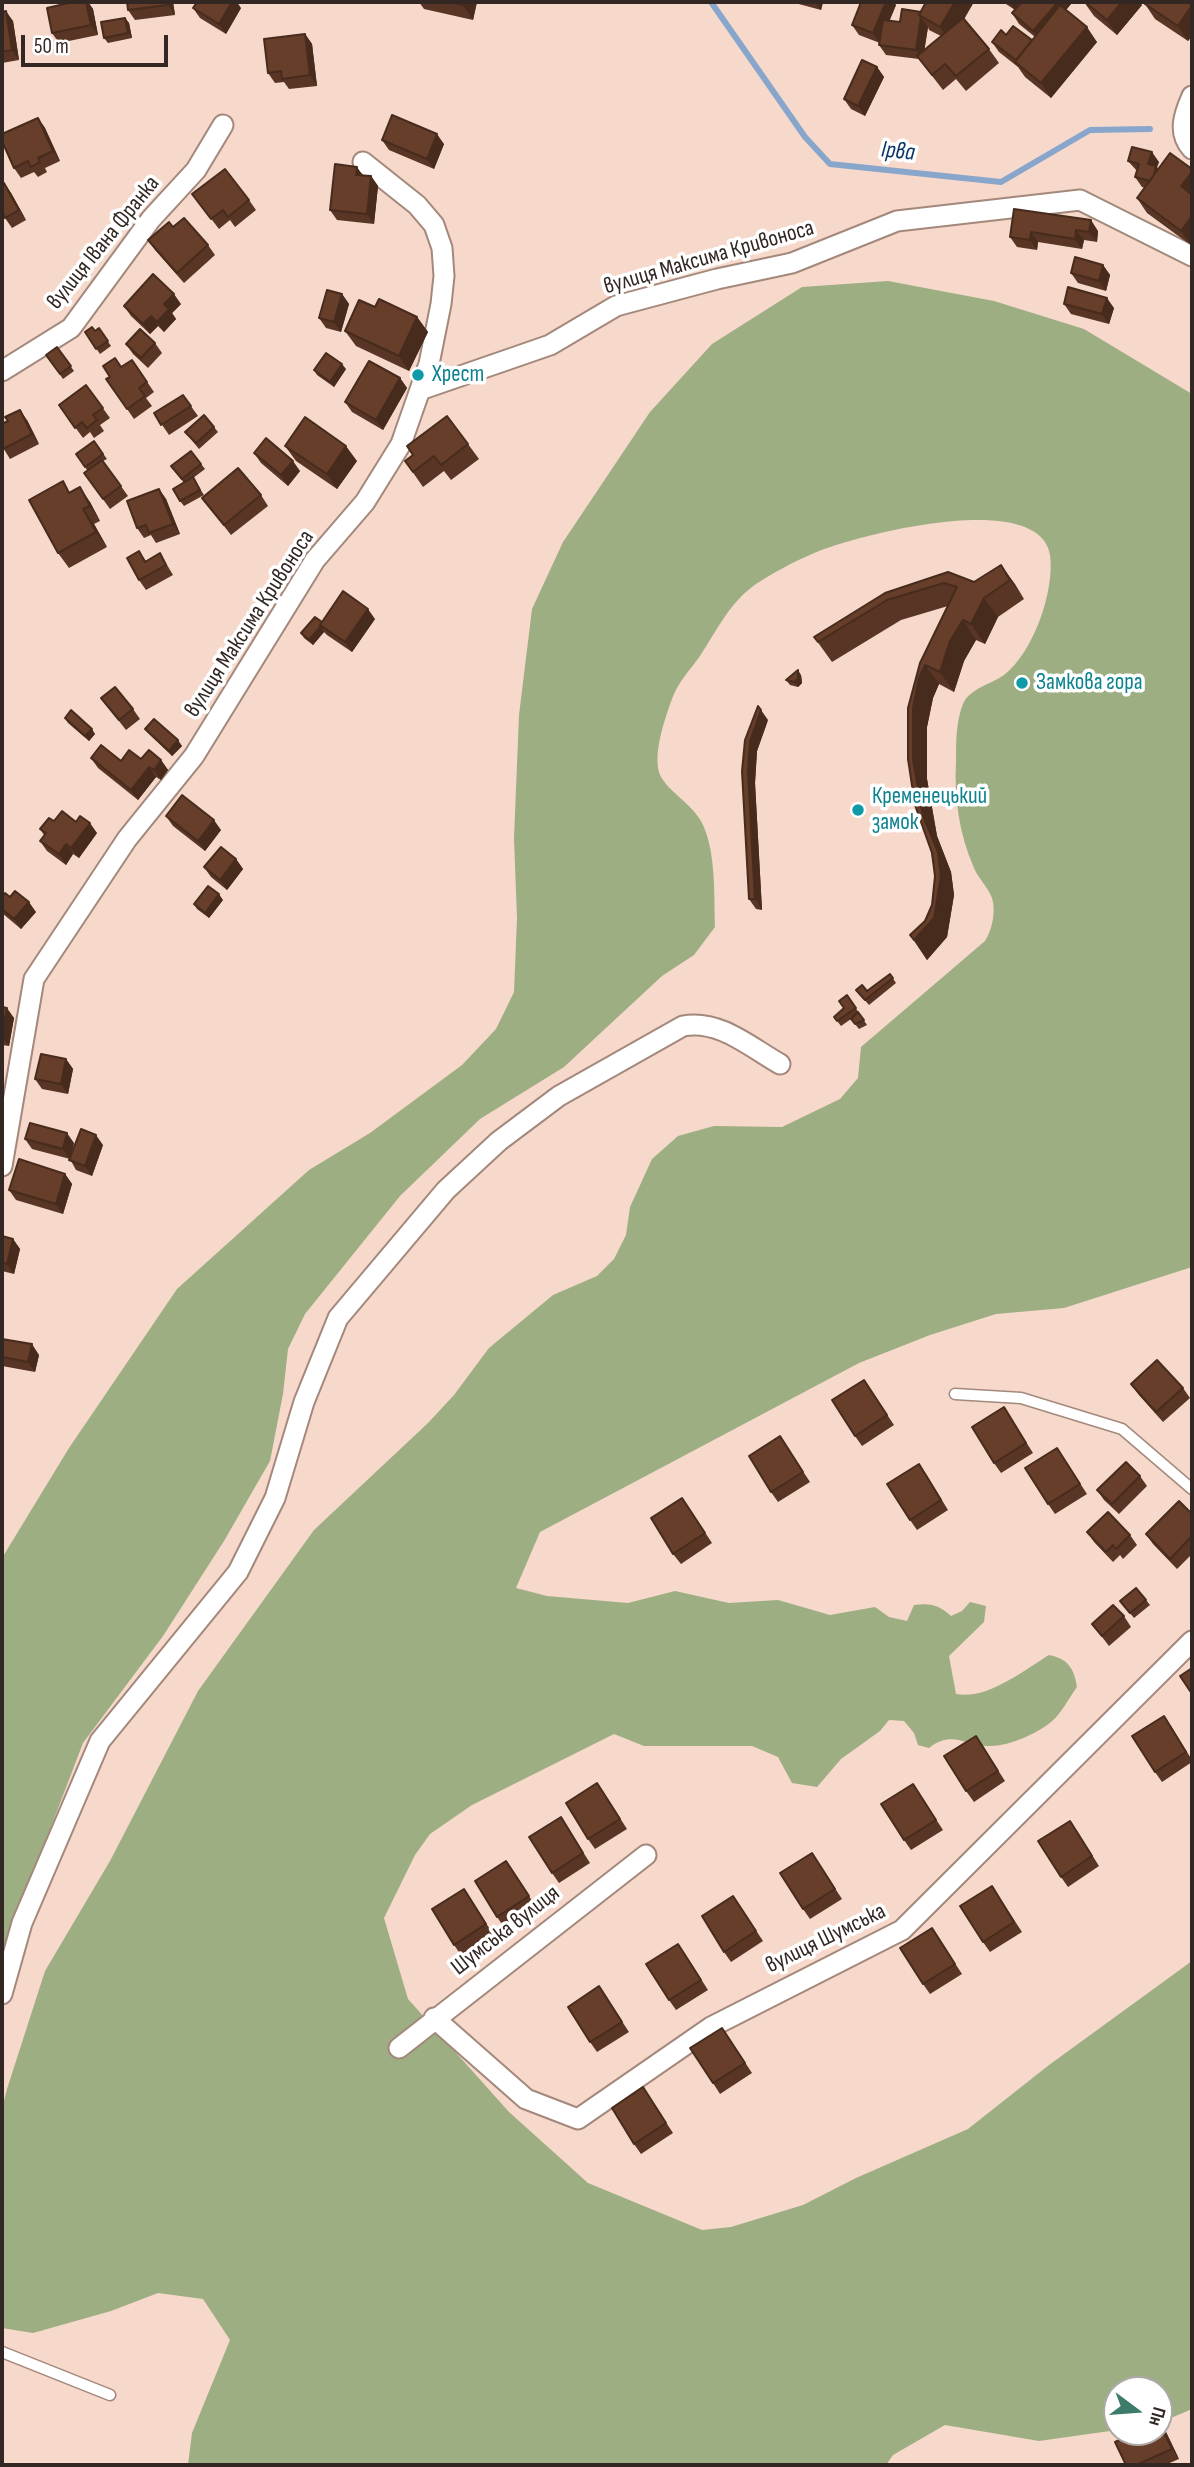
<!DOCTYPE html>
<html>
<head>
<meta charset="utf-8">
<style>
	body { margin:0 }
	#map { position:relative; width:1194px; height:2467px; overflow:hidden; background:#f6d9cb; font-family:"Sofia Sans Condensed",sans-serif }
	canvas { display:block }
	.frame { position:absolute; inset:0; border:4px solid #322722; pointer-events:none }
	.north { position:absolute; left:1103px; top:2376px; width:70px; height:70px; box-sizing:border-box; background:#fff; border:2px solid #ada9a7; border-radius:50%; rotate:106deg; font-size:19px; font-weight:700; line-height:28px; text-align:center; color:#322722 }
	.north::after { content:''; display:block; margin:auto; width:24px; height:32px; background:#3d7c6a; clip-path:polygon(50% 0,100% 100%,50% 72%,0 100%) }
	.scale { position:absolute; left:21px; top:35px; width:147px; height:32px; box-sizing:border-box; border:4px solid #322722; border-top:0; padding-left:9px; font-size:21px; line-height:24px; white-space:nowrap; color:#322722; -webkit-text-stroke:5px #fff; paint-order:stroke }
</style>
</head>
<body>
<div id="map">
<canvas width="1194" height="2467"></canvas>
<div class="frame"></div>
<div class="north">Пн</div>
<div class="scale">50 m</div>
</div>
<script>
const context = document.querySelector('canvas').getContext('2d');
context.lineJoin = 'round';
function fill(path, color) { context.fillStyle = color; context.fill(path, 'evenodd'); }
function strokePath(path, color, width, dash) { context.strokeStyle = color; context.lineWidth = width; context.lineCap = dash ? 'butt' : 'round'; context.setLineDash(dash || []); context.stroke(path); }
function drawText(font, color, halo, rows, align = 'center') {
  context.font = font + ' "Sofia Sans Condensed",sans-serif'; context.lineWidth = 7; context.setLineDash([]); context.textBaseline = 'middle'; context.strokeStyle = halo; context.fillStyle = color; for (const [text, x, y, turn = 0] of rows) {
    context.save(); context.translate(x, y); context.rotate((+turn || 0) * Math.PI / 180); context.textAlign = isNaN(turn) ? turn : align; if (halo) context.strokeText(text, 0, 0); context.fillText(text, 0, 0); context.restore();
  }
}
fill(new Path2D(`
	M888 281 994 301 1084 329 1192 394V1267L1064 1308 996 1314 930 1335 859 1363 540 1532 516 1588 547 1596 628 1603 675 1591 729 1603 778 1600 830 1615 875 1607 889 1617 907 1621 914 1605C930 1603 939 1605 951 1616L962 1611 970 1602 986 1606 984 1622 949 1656 956 1694C987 1700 1023 1671 1049 1655 1068 1659 1074 1668 1077 1687 1069 1698 1061 1714 1051 1722 1036 1734 1010 1746 990 1746 966 1747 953 1729 929 1748L918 1745 914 1733 904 1721 889 1720 880 1731 841 1759 817 1787 792 1783 778 1757 752 1746H644L614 1734 472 1805 430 1834 415 1855 384 1918 408 1999 509 2112 588 2183 702 2230 731 2227 803 2205 856 2178 968 2129 1049 2065 1192 1961V2409L1159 2423V2390H1117V2430L1039 2441 945 2425 893 2455 886 2465H188L192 2433 230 2340 203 2299 158 2293 111 2311 33 2333 2 2328V2109L7 2089 45 1971 110 1861 198 1691 314 1530 428 1423 454 1395 489 1348 553 1295 597 1276 614 1259 626 1235 630 1207 652 1159 678 1136 714 1126 782 1127 840 1099 858 1078 861 1047 985 941C992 930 995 915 993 902 991 890 979 880 974 868 959 834 954 797 956 761 956 743 956 721 963 704 970 688 990 685 1004 675 1033 653 1055 591 1050 555 1039 487 852 536 812 554 793 562 773 573 756 584 730 602 717 630 700 656 690 670 678 682 672 699 665 718 651 758 661 777 672 795 694 805 703 825 716 853 714 896 715 927L694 955 662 976 564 1067 480 1119 400 1196 305 1314 288 1349 283 1394 270 1461 224 1541 163 1636 83 1743 2 1955V1558L69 1448 177 1289 309 1170 370 1133 462 1065 496 1029 514 992 517 918 514 838 519 715 532 609 563 542 650 412 712 344 802 287Z`), '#9dae82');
strokePath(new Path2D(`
	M711 2 805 137 830 164 1001 182 1090 130 1150 129`), '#88a6cb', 6);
const service = new Path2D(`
	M955 1394 1021 1398 1122 1429 1192 1489
	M2 2352 110 2395`);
const minor = new Path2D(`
	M1192 96C1184 114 1177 133 1192 149
	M2 371 71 328 151 219 196 170 223 125
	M420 390 550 345 616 306 717 279 792 263 897 221 1080 200 1192 256
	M2 1166 34 979 127 839 194 756 315 560 365 502 401 444 429 364 441 304 444 276 442 248 434 225 417 205 363 162
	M2 1994 22 1923 100 1741 238 1572 275 1498 304 1402 338 1318 446 1190 499 1141 559 1096 683 1026C719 1019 750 1047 780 1064
	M434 2018 526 2099 578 2119 711 2027 902 1930 1192 1641
	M399 2048 646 1855`);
strokePath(service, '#a3887b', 13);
strokePath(minor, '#a3887b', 23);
strokePath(service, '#fff', 10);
strokePath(minor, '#fff', 19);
fill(new Path2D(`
	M73 2H88L93 9 98 35 59 43 52 33Z
	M127 2H173L175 15 135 20 128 10Z
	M419 2H477L473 20 424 9Z
	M794 2H823L821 10 795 3Z
	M861 2H893L896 5 889 21 900 22 902 9 964 19 989 49 999 63 966 91 956 79 943 90 919 59 886 55 879 45 880 43 859 35 852 25ZM928 27 929 30 941 36 924 50Z
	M1003 2H1020L1015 10Z
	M1022 2H1069L1071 4 1066 10 1097 42 1051 98 1025 77 1018 67 999 52 992 42 1006 35 1032 40 1035 37 1019 24 1012 13Z
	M1084 2 1142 5 1117 35 1094 16Z
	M1192 2V36L1188 41 1155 19 1145 4Z
	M193 8H241L226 34 200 18Z
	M2 12 13 21 19 60 2 63Z
	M125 18 129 23 132 38 108 43 104 38Z
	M305 34 312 44 317 86 289 89 284 82 275 83 268 73Z
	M877 67 884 77 865 116 851 109 844 99Z
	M38 118 45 128 60 161 45 168 47 172 38 177 34 172 21 178 14 168Z
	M382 140 444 144 434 169 389 150Z
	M1128 161 1159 162 1157 167 1158 169H1192V246L1147 213 1137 198 1145 188 1142 187 1135 177 1137 171Z
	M363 175 371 176 378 186 374 224 337 220 330 210Z
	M4 183 11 193 26 220 12 228 5 218Z
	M192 194 249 200 256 210 235 227 230 220 219 229Z
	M1014 209 1098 231 1097 242 1084 240 1082 249 1038 242 1037 250 1017 247 1010 237Z
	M173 227 208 245 215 255 184 283 155 250 148 240Z
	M1103 265 1110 275 1106 291 1078 283 1071 273Z
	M342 294 349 304 341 332 326 328 319 318Z
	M181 304 172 313 176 319 164 332 158 326 150 334 131 316 124 306Z
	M1064 304 1114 308 1109 324 1071 314Z
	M417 317 428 332 409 371 356 346 345 331Z
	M99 328 111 346 100 354 85 332 95 331Z
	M155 343 162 353 148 368 133 354 126 344Z
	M57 347 74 371 63 379 46 355Z
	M132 360 154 392 146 398 152 406 134 419 106 379Z
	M346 369 334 387 317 375 314 370Z
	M400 378 407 388 383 430 352 412 345 402Z
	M86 385 110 418 100 425 104 431 94 438 90 432 83 438 59 405Z
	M183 395 198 416 169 435 154 413Z
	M27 420 39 444 10 459 2 446Z
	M214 427 218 432 199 449 185 432Z
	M94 441 107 459 103 461 128 496 110 509 84 473 87 470 76 454Z
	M468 444 479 459 451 480 444 471 423 487 405 461Z
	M285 446 357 461 337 489 296 461Z
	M191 451 205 469 193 478 204 495 184 506 180 501 184 483 171 466Z
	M254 453 300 471 288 486 261 463Z
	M159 489 166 499 180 534 156 543 151 535 144 538 137 528Z
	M71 492 90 502 100 521 94 524 107 547 69 568 58 553Z
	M261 495 268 506 231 535 202 498Z
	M139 551 146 561 160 553 173 575 146 590 139 580Z
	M1001 565 1024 599 998 617 985 644 976 640 964 661 954 692 939 684 933 698 927 727V779L937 836 951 872 954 895 947 937 927 960 910 935 925 921 932 905 935 876 908 708 948 606 901 620 832 662 814 637 885 593 948 572 974 582Z
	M375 619 352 652 327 635 324 632 313 645 304 638 301 633 322 622Z
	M801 675 802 683 798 687 790 685 786 680Z
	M101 698 133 709 140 719 126 730Z
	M65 718 95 734 89 741 68 723Z
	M768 720 757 751 755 783 762 910 756 909 749 899 742 771Z
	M145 729 182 746 172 756 149 734Z
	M91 758 121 761 141 759 161 760 168 770 161 780 156 777 138 800 98 768Z
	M166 816 221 830 205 851 173 826Z
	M54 821 76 822 97 833 79 858 73 854 66 865 47 851 40 841 44 835 40 829Z
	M236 859 243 869 227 890 211 877 204 867Z
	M2 897H10L36 912 21 929 2 913Z
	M223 900 209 918 197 909 194 904Z
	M890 974 896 983 869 1005 856 990 867 991Z
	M847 995 867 1025 859 1029 851 1019 841 1026 834 1017 844 1008Z
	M2 1007 14 1018 9 1046 2 1045Z
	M66 1059 73 1069 68 1094 42 1089 35 1079Z
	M25 1139 74 1143 70 1159 103 1145 92 1176 76 1170 70 1159 32 1149Z
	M65 1174 72 1184 63 1214 16 1200 9 1190Z
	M2 1236 13 1239 20 1249 14 1274 2 1271Z
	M2 1339 39 1355 35 1372 2 1366Z
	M864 1380 894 1425 862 1446 855 1436Z
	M1131 1384 1183 1388 1190 1398 1163 1422 1138 1394Z
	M1004 1407 1033 1453 1001 1473 994 1463Z
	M780 1436 810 1482 778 1502 771 1492Z
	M1057 1448 1087 1494 1055 1514 1048 1504Z
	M926 1474 948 1510 917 1530 910 1520Z
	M1140 1476 1147 1486 1119 1514 1104 1500 1097 1490Z
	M689 1508 712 1543 681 1564 673 1554Z
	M1192 1514V1554L1177 1569 1153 1544 1146 1534Z
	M1087 1532 1130 1535 1137 1545 1123 1559 1120 1555 1113 1562 1094 1542Z
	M1146 1600 1150 1605 1134 1618 1120 1601Z
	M1124 1616 1131 1627 1109 1646 1092 1624Z
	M1171 1726 1192 1760V1762L1162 1782 1155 1772Z
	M976 1736 1005 1781 974 1802 966 1791Z
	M913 1784 943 1830 911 1850 904 1840Z
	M604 1793 627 1829 595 1849 588 1839Z
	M561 1817 590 1863 559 1883 552 1873Z
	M1077 1831 1099 1866 1068 1887 1061 1877Z
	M812 1853 842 1899 810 1919 803 1909Z
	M513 1871 536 1907 504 1927 497 1917Z
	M992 1886 1022 1932 990 1952 983 1942Z
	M464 1889 493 1934 461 1955 454 1945Z
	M740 1906 763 1941 731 1962 724 1952Z
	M932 1928 962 1974 930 1994 923 1984Z
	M685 1954 708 1990 676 2010 669 2000Z
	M599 1986 629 2032 597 2052 590 2042Z
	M729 2038 752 2073 720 2094 713 2083Z
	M643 2087 673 2133 641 2154 634 2144Z
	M1159 2422 1166 2432 1179 2459 1165 2465H1126Z`), '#583524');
fill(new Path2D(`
	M86 2H88L93 9 98 35 91 25Z
	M167 2H173L175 15 168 5Z
	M232 2H237L241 8 226 34 219 24Z
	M463 2H477L473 20 463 5Z
	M815 2H823L821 10Z
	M886 2H893L896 5 880 44 873 33Z
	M955 2H974L951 42 940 27Z
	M1013 2H1020L1015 10 1011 5Z
	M1058 2H1069L1071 4 1040 41 1033 31Z
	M1122 2H1140L1142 5 1117 35 1107 20Z
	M1192 5V36L1188 41 1178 26Z
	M6 11 13 21 19 60 12 50Z
	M921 17 928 27 923 60 916 50Z
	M125 18 129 23 132 38 128 33Z
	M1087 27 1097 42 1051 98 1041 83Z
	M305 34 312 44 317 86 310 75Z
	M877 67 884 77 865 116 858 106Z
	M38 118 45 128 60 161 53 151Z
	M437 134 444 144 434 169 427 159Z
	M1152 152 1159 162 1157 167 1163 176 1159 192 1148 164Z
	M357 167 364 177 356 175Z
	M1192 172V201L1181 186Z
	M371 176 378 186 374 224 367 214Z
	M4 183 11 193 26 220 19 210Z
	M1192 216V246L1181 231Z
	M1091 220 1098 231 1097 242 1089 232Z
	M1076 230 1084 240 1082 249 1075 239Z
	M1031 232 1038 242 1037 250 1030 240Z
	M1103 265 1110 275 1106 291 1099 281Z
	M174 294 181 304 172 313 176 319 164 332 157 322 164 304Z
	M342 294 349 304 341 332 334 322Z
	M1107 298 1114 308 1109 324 1102 314Z
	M151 316 158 326 150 334 143 324Z
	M417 317 428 332 409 371 399 356Z
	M342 364 346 369 334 387 330 382Z
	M400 378 407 388 383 430 376 420Z
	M20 410 27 420 39 444 32 434Z
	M346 446 357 461 337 489 327 474Z
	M293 461 300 471 288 486 281 475Z
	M80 487 90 502 100 521 90 506Z
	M159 489 166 499 180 534 173 524Z
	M83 509 94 524 107 547 96 532Z
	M1001 565 1015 584 1024 599 1010 580Z
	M984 598 998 617 985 644 971 624Z
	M368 609 375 619 352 652 345 642Z
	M963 620 976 640 964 661 954 692 940 672 950 641Z
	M321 626 324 632 313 645 309 640Z
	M925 665 939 684 933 698 927 727V779L937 836 951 872 954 895 947 937 927 960 914 940 934 918 941 876 923 816 913 760V708L919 678Z
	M798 670 801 675 802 683 798 687 795 682Z
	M761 710 768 720 757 751 755 783 762 910 755 899 748 773 750 741Z
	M92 729 95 734 89 741 85 736Z
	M178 740 182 746 172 756 169 751Z
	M161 760 168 770 161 780 154 770Z
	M149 767 156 777 138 800 131 790Z
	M214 820 221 830 205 851 198 841Z
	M90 823 97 833 79 858 71 848Z
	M66 844 73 854 66 865 59 854Z
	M236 859 243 869 227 890 220 880Z
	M219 894 223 900 209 918 205 913Z
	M29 902 36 912 21 929 14 919Z
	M7 1008 14 1018 9 1046 2 1037Z
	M66 1059 73 1069 68 1094 61 1084Z
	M67 1133 74 1143 70 1159 63 1149Z
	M96 1135 103 1145 92 1176 85 1166Z
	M65 1174 72 1184 63 1214 56 1204Z
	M13 1239 20 1249 14 1274 7 1264Z
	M32 1344 39 1355 35 1372 28 1362Z
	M1159 2422 1166 2432 1179 2459 1172 2449Z`), '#472b1d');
const building = new Path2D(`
	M73 2H86L91 25 52 33 47 8Z
	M127 2H167L168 5 128 10Z
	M197 2H232L219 24 193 8Z
	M449 2H463V5Z
	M861 2H886L873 33 852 25Z
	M926 2H955L940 27 919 15Z
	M1022 2H1058L1033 31 1012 13Z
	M1085 2H1122L1107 20Z
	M1146 2H1192V5L1178 26 1145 4Z
	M1060 5 1087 27 1041 83 1015 62Z
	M902 9 921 12 919 15 921 17 916 50 879 45 883 20 900 22Z
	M6 11 12 50 2 52V12Z
	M125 18 128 33 104 38 101 22Z
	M963 18 989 49 956 76 945 64 932 75 917 56Z
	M1013 26 1032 40 1016 60 992 42 1001 30 1006 35Z
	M305 34 310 75 282 79 281 71 268 73 264 39Z
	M862 60 877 67 858 106 844 99Z
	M392 115 437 134 427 159 382 140Z
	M38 118 53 151 38 158 40 162 31 167 28 161 14 168 2 141V134Z
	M1132 147 1152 152 1148 164 1156 166 1154 175 1150 181 1135 177 1139 164 1128 161Z
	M1170 153 1192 169V172L1181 186 1192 195V216L1181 231 1137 198Z
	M335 164 357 167 356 175 371 176 367 214 330 210Z
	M225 169 249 200 228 217 223 210 211 219 192 194Z
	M4 183 19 210 5 218 2 211V184Z
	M1014 209 1091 220 1089 232 1076 230 1075 239 1031 232 1030 240 1010 237Z
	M184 218 208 245 177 273 148 240 169 222 173 227Z
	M1075 257 1103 265 1099 281 1071 273Z
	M153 274 174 294 164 304 169 309 157 322 151 316 143 324 124 306Z
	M1068 287 1107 298 1102 314 1064 304Z
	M327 290 342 294 334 322 319 318Z
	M379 299 417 317 399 356 345 331 359 300 375 307Z
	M92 327 95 331 99 328 108 341 96 349 85 332Z
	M140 329 155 343 141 358 126 344Z
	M57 347 71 366 60 374 46 355Z
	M326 353 342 364 330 382 314 370Z
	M115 358 121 367 132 360 147 382 139 388 145 396 127 409 106 379 110 377 103 366Z
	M369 361 400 378 376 420 345 402Z
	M86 385 103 408 93 415 97 420 87 428 82 422 75 428 59 405Z
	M183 395 191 406 161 425 154 413Z
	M20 410 32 434 3 449 2 446V424L8 421 5 417Z
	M204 415 214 427 196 443 185 432Z
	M447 416 468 444 441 465 434 456 413 472 405 461 413 455 407 446Z
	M305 417 346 446 327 474 285 446Z
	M266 438 293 461 281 475 254 453Z
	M94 441 103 454 85 467 76 454Z
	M191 451 201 464 182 479 171 466Z
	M102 460 121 486 103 499 84 473Z
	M238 468 261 495 224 525 202 498Z
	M193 477 200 490 180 501 173 489Z
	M63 481 69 493 80 487 90 506 83 509 96 532 58 553 29 500Z
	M159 489 173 524 149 533 146 525 137 528 127 501Z
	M139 551 145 562 160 553 166 565 139 580 127 558Z
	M1001 565 1010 580 984 598 971 624 963 620 950 641 940 672 925 665 919 678 913 708V760L923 816 938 852 941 876 934 918 914 940 910 935 925 921 932 905 935 876 932 853 915 805 908 759V708L920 663 957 587 944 583 887 600 818 642 814 637 885 593 948 572 974 582Z
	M343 591 368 609 345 642 320 625Z
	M315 617 322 622 320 625 321 626 309 640 301 633Z
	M798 670V678L795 682 786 680Z
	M115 687 133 709 119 720 101 698Z
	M758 706 761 710 750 741 748 773 755 899H749L742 771 745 740Z
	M71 710 92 729 85 736 65 718Z
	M154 719 178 740 169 751 145 729Z
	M101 745 121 761 129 750 141 759 149 750 161 760 154 770 149 767 131 790 91 758Z
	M182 795 214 820 198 841 166 816Z
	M62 811 76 822 80 816 90 823 71 848 66 844 59 854 40 841 46 833 40 829 49 818 54 821Z
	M221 847 236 859 220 880 204 867Z
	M208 886 219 894 205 913 194 904Z
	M15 891 29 902 14 919 2 909V897L5 893 10 897Z
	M890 974 893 978 865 1000 856 990 862 985 867 991Z
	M847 995 856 1008 837 1021 834 1017 844 1008 839 1001Z
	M2 1007 7 1008 2 1035Z
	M858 1012 864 1020 855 1024 851 1019Z
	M41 1054 66 1059 61 1084 35 1079Z
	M30 1123 67 1133 63 1149 25 1139Z
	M81 1129 96 1135 85 1166 69 1160Z
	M19 1159 65 1174 56 1204 9 1190Z
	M2 1236 13 1239 7 1264 2 1262Z
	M2 1339 32 1344 28 1362 2 1357Z
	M1157 1360 1183 1388 1156 1412 1131 1384Z
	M864 1380 887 1415 855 1436 832 1400Z
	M1004 1407 1026 1443 994 1463 972 1427Z
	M780 1436 803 1472 771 1492 749 1456Z
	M1057 1448 1080 1484 1048 1504 1025 1468Z
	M1126 1462 1140 1476 1112 1504 1097 1490Z
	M919 1464 941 1500 910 1520 887 1484Z
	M682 1498 705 1533 673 1554 651 1518Z
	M1179 1501 1192 1514V1536L1170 1559 1146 1534Z
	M1108 1512 1130 1535 1116 1549 1113 1545 1106 1552 1087 1532Z
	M1136 1588 1146 1600 1130 1613 1120 1601Z
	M1113 1605 1124 1616 1102 1636 1092 1624Z
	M1192 1668V1694L1180 1676Z
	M1164 1716 1186 1752 1155 1772 1132 1736Z
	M976 1736 998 1771 966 1791 944 1756Z
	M597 1783 620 1819 588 1839 566 1803Z
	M913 1784 936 1820 904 1840 881 1804Z
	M561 1817 583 1853 552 1873 529 1837Z
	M1070 1821 1092 1856 1061 1877 1038 1841Z
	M812 1853 835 1889 803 1909 780 1873Z
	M506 1861 529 1896 497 1917 475 1881Z
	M992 1886 1014 1922 983 1942 960 1906Z
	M464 1889 486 1924 454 1945 432 1909Z
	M733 1896 756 1931 724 1952 702 1916Z
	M932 1928 955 1964 923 1984 900 1948Z
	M678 1944 701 1980 669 2000 646 1964Z
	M599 1986 622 2022 590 2042 568 2007Z
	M722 2028 745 2063 713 2083 690 2048Z
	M643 2087 666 2123 634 2144 612 2108Z
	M1159 2422 1172 2449 1136 2465H1126L1115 2442 1137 2432H1159Z`);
fill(building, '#663e2a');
strokePath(building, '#472b1d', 2);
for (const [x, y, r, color] of [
	[418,375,7,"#0f9aa8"],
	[1022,683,7,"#0f9aa8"],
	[858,810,7,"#0f9aa8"]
]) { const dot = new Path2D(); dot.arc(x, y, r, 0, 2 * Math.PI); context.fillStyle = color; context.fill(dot); strokePath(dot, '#fff', 2.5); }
drawText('23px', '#322722', '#fff', [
	["вулиця Івана Франка",104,243,-51],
	["вулиця Максима Кривоноса",709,258,-16],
	["вулиця Максима Кривоноса",250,624,-57],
	["Шумська вулиця",506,1931,-38],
	["вулиця Шумська",826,1939,-26]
]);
drawText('23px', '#0d838f', '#fff', [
	["Хрест",432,375],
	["Замкова гора",1036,683],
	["Кременецький",872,797],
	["замок",872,823]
], 'left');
drawText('italic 24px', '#083563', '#fff', [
	["Ірва",898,152,6]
]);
</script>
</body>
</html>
